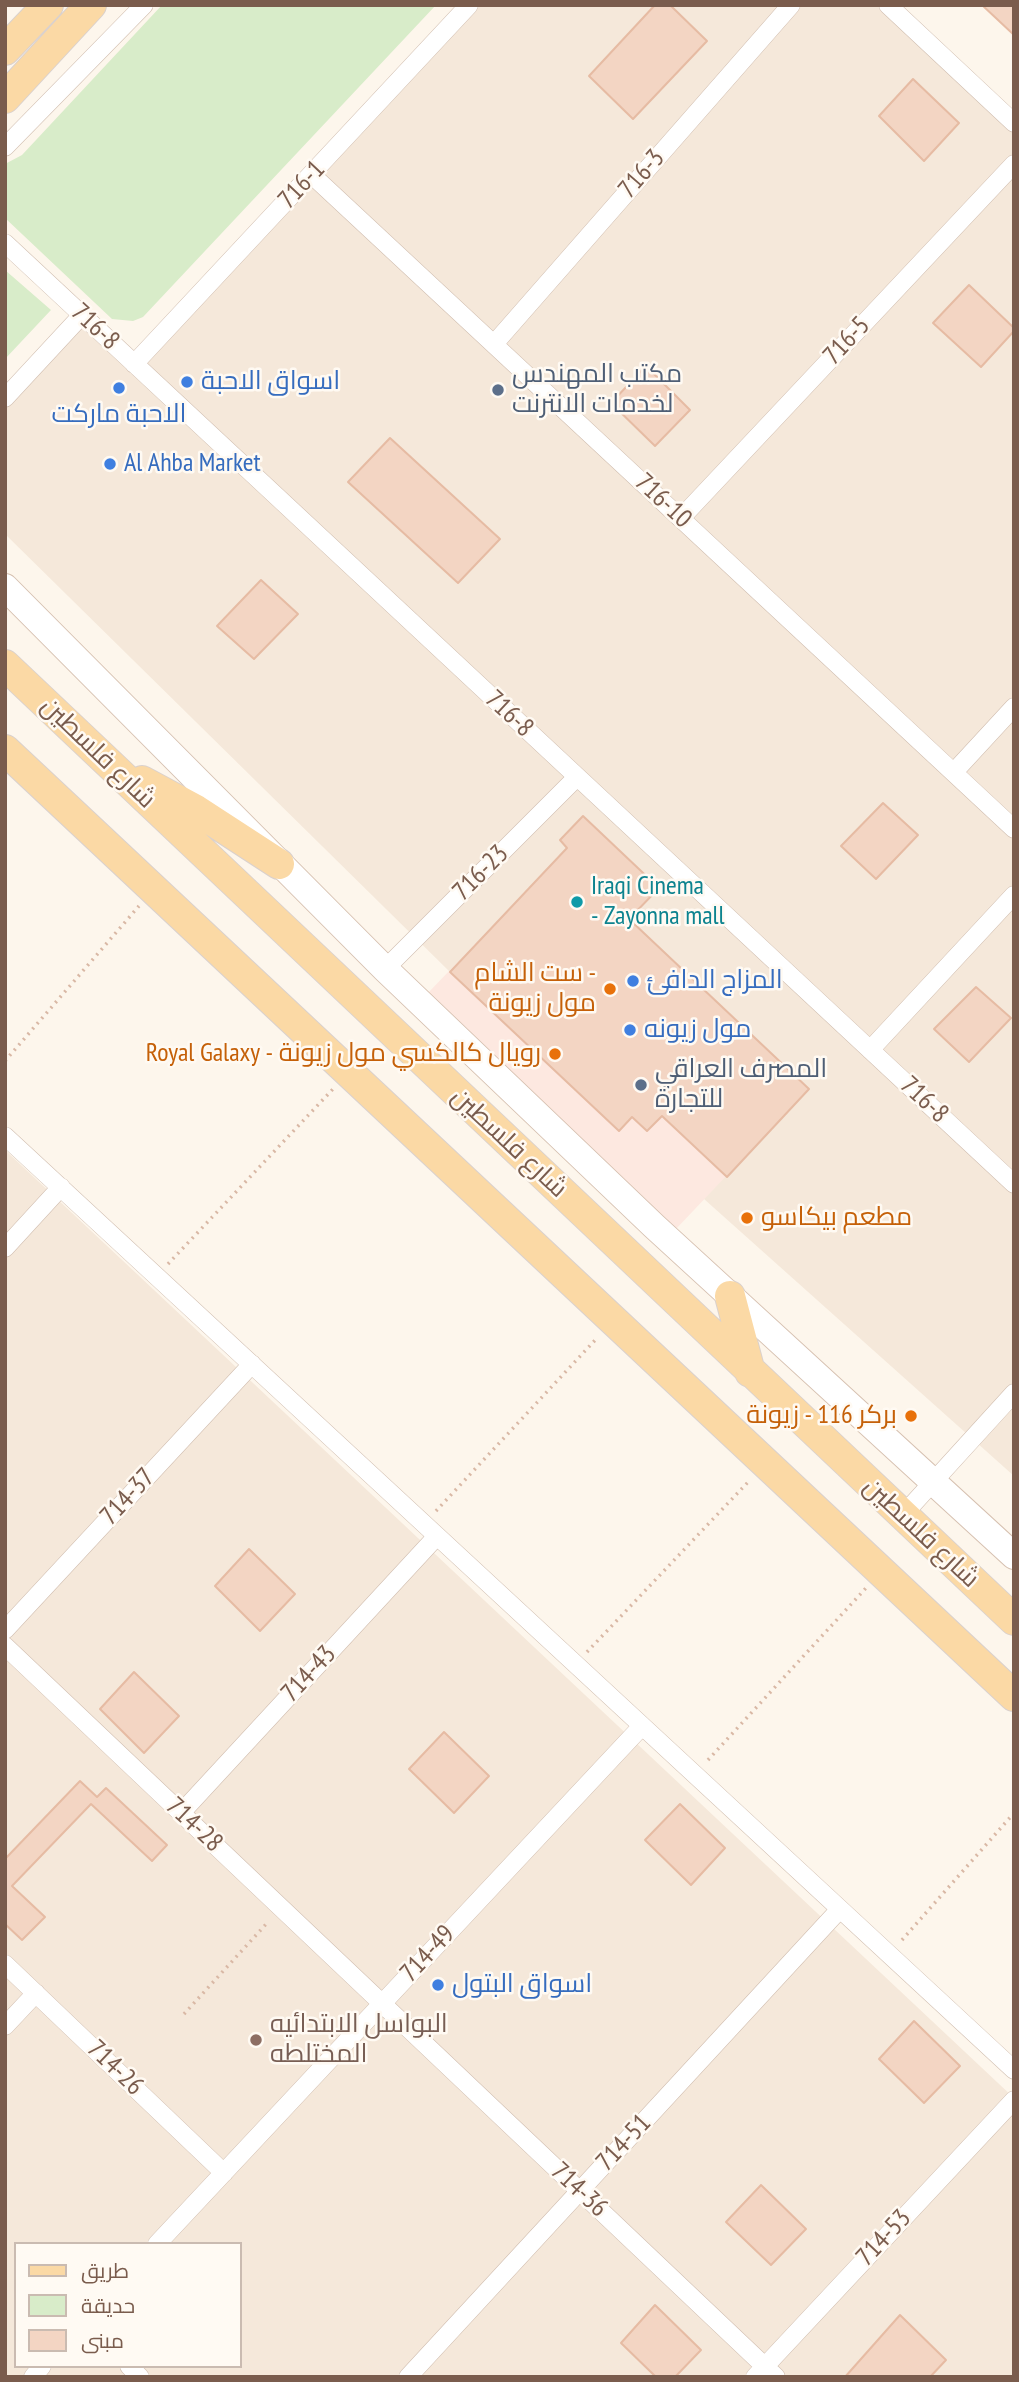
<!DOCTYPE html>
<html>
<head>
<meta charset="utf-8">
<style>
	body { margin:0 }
	#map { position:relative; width:1019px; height:2382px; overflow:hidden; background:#fdf6ec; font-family:"PT Sans Narrow",Cairo,sans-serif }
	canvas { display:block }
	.frame { position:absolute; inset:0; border:7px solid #7a5c4d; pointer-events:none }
	.legend { position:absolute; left:14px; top:2242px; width:228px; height:126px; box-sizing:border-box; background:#fffaf3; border:2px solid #cabbb1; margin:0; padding:9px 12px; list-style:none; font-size:21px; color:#7a5c4d }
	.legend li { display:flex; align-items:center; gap:14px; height:35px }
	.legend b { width:35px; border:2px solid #cabbb1 }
</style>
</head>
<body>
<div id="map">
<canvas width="1019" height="2382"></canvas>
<div class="frame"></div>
<ul class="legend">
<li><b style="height:9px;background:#fbd9a5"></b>طريق</li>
<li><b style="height:19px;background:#d8ecc9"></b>حديقة</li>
<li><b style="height:19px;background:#f3d5c3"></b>مبنى</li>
</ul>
</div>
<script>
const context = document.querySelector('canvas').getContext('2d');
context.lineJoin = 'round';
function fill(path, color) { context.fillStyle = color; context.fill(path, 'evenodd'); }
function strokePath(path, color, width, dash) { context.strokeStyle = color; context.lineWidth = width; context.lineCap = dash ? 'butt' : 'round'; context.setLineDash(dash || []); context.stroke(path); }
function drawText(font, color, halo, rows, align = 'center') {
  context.font = font + ' "PT Sans Narrow",Cairo,sans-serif'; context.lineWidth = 5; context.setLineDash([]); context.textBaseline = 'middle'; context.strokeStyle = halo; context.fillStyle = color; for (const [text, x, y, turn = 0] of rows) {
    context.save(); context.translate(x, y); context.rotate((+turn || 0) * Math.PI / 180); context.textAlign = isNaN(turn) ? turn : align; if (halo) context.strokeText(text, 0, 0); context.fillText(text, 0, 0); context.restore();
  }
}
fill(new Path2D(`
	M468 5H895L1014 113V1476L450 972 5 534V398L82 315 134 364Z
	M5 1150 1014 2098V2377H5ZM16 2244H240V2366H16Z`), '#f5e8da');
fill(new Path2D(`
	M583 816 659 888 629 920 809 1089 675 1230 427 994 567 848 560 840Z`), '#fde8e0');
fill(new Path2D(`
	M162 5H436L143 317 133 321 112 319 5 218V164L22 155Z
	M5 270 51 310 5 359Z`), '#d8ecc9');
const building = new Path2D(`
	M655 5H670L707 41 633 119 589 76Z
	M982 5H1014V35Z
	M913 79 959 123 924 161 879 116Z
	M969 285 1014 328V331L981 367 933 323Z
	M646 366 690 410 655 446 611 403Z
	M390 438 500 539 458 583 348 482Z
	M261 580 298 614 254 659 217 626Z
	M883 803 918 835 876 879 841 846Z
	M583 816 659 888 629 919 809 1089 727 1177 662 1116 647 1131 632 1117 619 1131 450 972 567 848 560 840Z
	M976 987 1011 1018 969 1062 934 1029Z
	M249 1549 295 1594 260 1631 215 1586Z
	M134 1672 179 1716 144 1753 100 1709Z
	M444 1732 489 1776 454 1813 409 1769Z
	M80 1781 97 1797 106 1788 167 1845 152 1861 91 1804 12 1886 45 1917 22 1940 5 1924V1859Z
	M680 1804 725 1848 691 1885 645 1840Z
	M914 2021 960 2066 924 2103 879 2059Z
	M761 2185 806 2229 771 2265 726 2222Z
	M655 2305 701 2350 675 2377H656L621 2343Z
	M900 2315 946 2360 930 2377H845Z`);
fill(building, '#f3d5c3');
strokePath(building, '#e6bba3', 2);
const street = new Path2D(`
	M888 5 1014 123
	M5 147 144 5
	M312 175 1014 829
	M5 243 1014 1184
	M494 344 791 5
	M134 364 469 5
	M5 398 82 315
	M681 518 1014 164
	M954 772 1014 707
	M385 969 577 777
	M870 1050 1014 895
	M5 1136 1014 2070
	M5 1248 61 1187
	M902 1516 1014 1393
	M5 1630 252 1364
	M5 1646 776 2377
	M181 1813 437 1536
	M5 1964 224 2173
	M5 2026 36 1993
	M157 2244 642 1726
	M129 2366 140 2377
	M33 2377 42 2366
	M408 2377 840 1909
	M755 2377 1014 2100`);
const secondary = new Path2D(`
	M5 587 385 969 654 1226 1014 1556`);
const primary = new Path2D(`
	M5 50 48 5
	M5 98 91 5
	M5 665 1014 1620
	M5 750 1014 1696
	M142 781 196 810 279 864
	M730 1296 750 1372`);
strokePath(street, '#d1beb0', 19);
strokePath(secondary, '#d6c0b0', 28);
strokePath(primary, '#dad1cd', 32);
strokePath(new Path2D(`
	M5 1061 139 906
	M168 1264 333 1089
	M436 1511 598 1337
	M587 1652 750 1480
	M708 1760 866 1588
	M902 1940 1014 1813
	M184 2014 268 1922`), '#d9b8a5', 3.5, [2, 5]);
strokePath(street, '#fff', 18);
strokePath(secondary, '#fff', 26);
strokePath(primary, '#fbd9a5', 30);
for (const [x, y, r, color] of [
	[187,382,7,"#3f7fe0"],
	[119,388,7,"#3f7fe0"],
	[498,390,7,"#5c6f8a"],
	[110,464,7,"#3f7fe0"],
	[577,902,7,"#0f9aa8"],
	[633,981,7,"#3f7fe0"],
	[610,989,7,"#e8710a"],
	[630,1030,7,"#3f7fe0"],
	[555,1054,7,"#e8710a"],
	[641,1085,7,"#5c6f8a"],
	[747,1218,7,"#e8710a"],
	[911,1416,7,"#e8710a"],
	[438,1985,7,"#3f7fe0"],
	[256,2040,7,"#8d6e63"]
]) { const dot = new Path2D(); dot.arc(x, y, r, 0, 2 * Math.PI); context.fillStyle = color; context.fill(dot); strokePath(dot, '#fffaf3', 2.5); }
drawText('26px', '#7a5c4d', '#fffaf3', [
	["716-3",642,174,-49],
	["716-1",302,185,-47],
	["716-8",95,327,43],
	["716-5",847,341,-47],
	["716-10",663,501,43],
	["716-8",509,714,43],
	["شارع فلسطين",98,753,44],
	["716-23",481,873,-45],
	["716-8",924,1100,43],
	["شارع فلسطين",509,1143,43],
	["714-37",128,1497,-47],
	["شارع فلسطين",921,1533,43],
	["714-43",309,1674,-47],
	["714-28",194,1825,43],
	["714-49",428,1954,-47],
	["714-26",115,2068,44],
	["714-51",624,2143,-47],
	["714-36",579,2190,43],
	["714-53",884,2238,-47]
]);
drawText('26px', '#4e5e75', '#fffaf3', [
	["مكتب المهندس",512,375],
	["لخدمات الانترنت",512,405],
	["المصرف العراقي",655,1070],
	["للتجارة",655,1100]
], 'left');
drawText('26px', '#366cbe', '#fffaf3', [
	["اسواق الاحبة",201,382],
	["الاحبة ماركت",119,415,"center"],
	["Al Ahba Market",124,464],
	["المزاج الدافئ",647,981],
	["مول زيونه",644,1030],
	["اسواق البتول",452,1985]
], 'left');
drawText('26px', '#0d838f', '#fffaf3', [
	["Iraqi Cinema",591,887],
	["- Zayonna mall",591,917]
], 'left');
drawText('26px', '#c56008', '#fffaf3', [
	["ست الشام -",596,974],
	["مول زيونة",596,1004],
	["Royal Galaxy - رويال كالكسي مول زيونة",541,1054],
	["مطعم بيكاسو",761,1218,"left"],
	["بركر 116 - زيونة",897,1416]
], 'right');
drawText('26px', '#785e54', '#fffaf3', [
	["البواسل الابتدائيه",270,2025],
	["المختلطه",270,2055]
], 'left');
</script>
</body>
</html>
